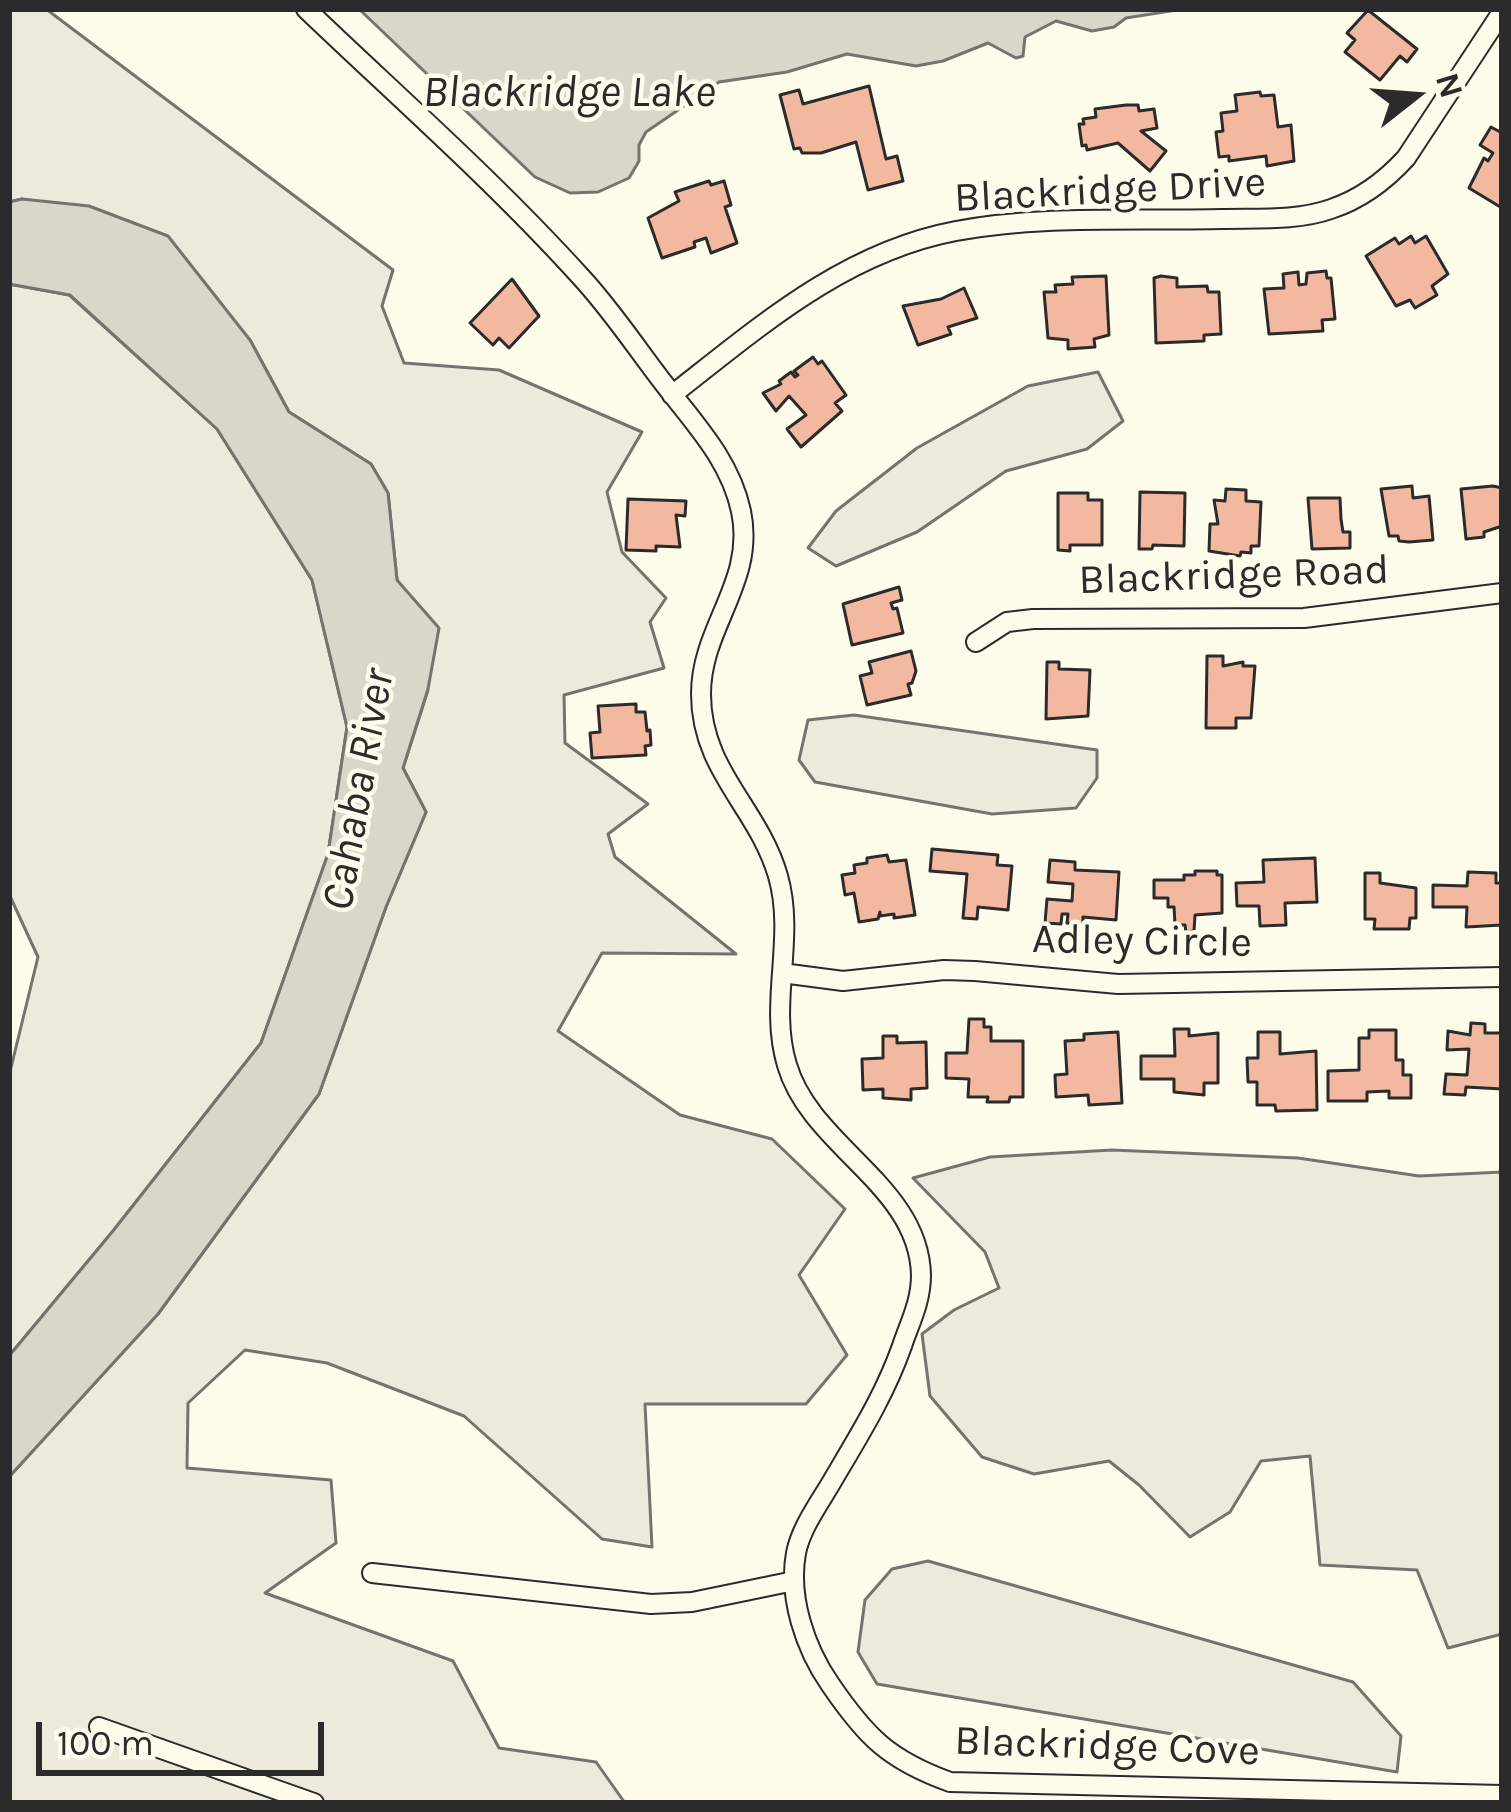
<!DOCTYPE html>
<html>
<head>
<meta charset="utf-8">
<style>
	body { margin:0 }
	#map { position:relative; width:1511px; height:1812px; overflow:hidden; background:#fdfbea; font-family:Karla,sans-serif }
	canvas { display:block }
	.frame { position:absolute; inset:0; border:12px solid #2b2b2b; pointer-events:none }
	.north { position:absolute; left:1355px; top:36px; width:120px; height:120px; -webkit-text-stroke:9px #fdfbea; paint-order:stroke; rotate:73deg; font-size:33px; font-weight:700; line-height:48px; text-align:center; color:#2b2b2b }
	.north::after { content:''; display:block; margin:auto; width:42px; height:54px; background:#2b2b2b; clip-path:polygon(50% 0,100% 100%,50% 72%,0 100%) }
	.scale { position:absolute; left:36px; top:1722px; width:288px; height:54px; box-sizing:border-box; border:6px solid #2b2b2b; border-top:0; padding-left:15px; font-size:36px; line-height:42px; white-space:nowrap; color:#2b2b2b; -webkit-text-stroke:9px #fdfbea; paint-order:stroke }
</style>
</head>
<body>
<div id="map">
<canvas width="1511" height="1812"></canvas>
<div class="frame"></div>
<div class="north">N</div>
<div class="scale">100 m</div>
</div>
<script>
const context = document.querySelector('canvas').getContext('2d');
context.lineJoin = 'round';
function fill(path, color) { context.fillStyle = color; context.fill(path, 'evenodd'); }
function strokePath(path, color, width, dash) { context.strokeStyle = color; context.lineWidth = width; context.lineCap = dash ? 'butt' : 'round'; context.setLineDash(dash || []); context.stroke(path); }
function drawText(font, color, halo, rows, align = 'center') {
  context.font = font + ' Karla,sans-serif'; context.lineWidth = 9; context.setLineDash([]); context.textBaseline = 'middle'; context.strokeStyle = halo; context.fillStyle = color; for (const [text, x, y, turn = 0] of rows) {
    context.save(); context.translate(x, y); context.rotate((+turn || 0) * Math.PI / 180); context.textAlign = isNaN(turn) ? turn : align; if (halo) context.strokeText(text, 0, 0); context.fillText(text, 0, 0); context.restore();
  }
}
const green = new Path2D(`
	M9 9H46L393 270 382 306 404 363 499 370 642 432 607 492 622 552 666 598 650 622 664 668 564 695 565 743 648 804 608 834 615 857 736 954 602 953 558 1031 680 1115 772 1139 845 1209 799 1275 847 1355 806 1404H645L652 1547 602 1539 464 1416 327 1363 245 1350 188 1403 187 1468 331 1480 336 1543 265 1593 453 1661 499 1748 596 1762 625 1803H9V1477L158 1314 319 1094 386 907 426 812 403 768 428 690 397 580 388 493 371 464 289 412 250 340 22 199 9 202Z
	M9 284 69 295 217 429 312 580 347 727 328 854 261 1043 113 1231 9 1356V1076L38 957 9 894Z
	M1098 372 1123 421 1087 449 1006 471 917 532 836 566 808 548 836 511 917 448 1028 386Z
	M854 715 1097 750V778L1076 808 992 814 815 782 799 760 808 720Z
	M1112 1150 1298 1158 1419 1176 1502 1172V1634L1448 1648 1417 1570 1320 1565 1310 1456 1261 1461 1230 1512 1190 1537 1139 1485 1109 1461 1034 1474 982 1457 930 1396 922 1334 954 1310 999 1288 985 1252 913 1178 990 1157Z
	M928 1561 1353 1682 1401 1736 1397 1772 877 1684 858 1652 865 1600 892 1569Z`);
fill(green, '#ecebdb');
strokePath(green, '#74746e', 3);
const water = new Path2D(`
	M359 9H1183L1126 18 1114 27 1092 31 1056 21 1025 37 1023 56 1016 58 988 43 943 61 916 66 847 54 787 72 719 82 646 132 639 145V161L629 178 598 192 570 193 535 177Z
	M22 199 89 206 168 236 250 340 289 412 371 464 388 493 397 580 439 628 428 689 403 768 426 812 386 907 319 1094 158 1314 9 1477V1356L113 1231 261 1043 328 854 347 727 312 580 217 429 70 295 9 284V202Z`);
fill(water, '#d8d7c9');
strokePath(water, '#74746e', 3);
const building = new Path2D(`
	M1368 10 1417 49 1407 62 1400 56 1380 80 1345 52 1355 40 1347 33Z
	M869 86 886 159 897 156 903 181 868 190 856 142 821 153H802L800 148 794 149 780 95 799 90 803 104Z
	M1260 92 1261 96 1274 95 1278 127 1291 125 1294 161 1267 166 1266 156 1229 161V156L1219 157 1216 132 1223 131 1221 113 1237 111 1235 95Z
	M1126 105H1138L1139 111 1154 109 1157 128 1141 131 1166 151 1150 171 1118 143 1087 150 1086 145 1082 146 1079 124H1084L1083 119 1096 117 1095 109Z
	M1491 127 1502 133V208L1469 188 1484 158 1488 161 1493 153 1480 145Z
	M709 181 711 185 724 181 731 205 725 207 737 243 711 253 706 238 694 242 695 247 662 258 648 218 679 201 675 192Z
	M1411 236 1415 243 1426 236 1448 274 1432 286 1437 295 1415 308 1410 300 1396 306 1366 256 1395 238 1399 244Z
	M1326 271 1327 278H1331L1335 319 1322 320 1323 331 1269 334 1264 289 1284 288 1283 274 1298 272 1299 285 1306 284 1307 273Z
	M1106 276 1109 335 1094 339 1095 347 1068 349V340L1048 338 1044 292H1056L1055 285 1073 284 1072 277Z
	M1161 276 1177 278V287L1207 286 1208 292H1219L1221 334 1204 335V341L1156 343 1154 278Z
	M512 279 539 316 509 348 499 338 493 345 470 323Z
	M964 288 977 318 948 327 951 334 918 345 903 306 941 299Z
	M813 357 818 364 822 361 846 395 835 403 842 411 801 447 787 429 806 415 789 396 776 411 763 393 781 384 779 381 791 372 795 377 798 375 794 371Z
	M1412 486 1413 498 1429 496 1433 540 1409 542 1399 541 1398 536H1389L1381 489Z
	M1493 486 1502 488V526L1484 532V537L1466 539 1461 489Z
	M1226 489 1246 490V501L1261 502 1259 546H1251V553L1241 552 1240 556 1209 551 1210 524H1218L1214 500 1225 501Z
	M1140 492 1185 493 1184 546 1153 545 1152 549H1139Z
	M1058 493H1088V500H1102V545H1070V551L1058 550Z
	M1308 498H1340L1341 519 1343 532H1350V548L1312 549Z
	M628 499 686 501 685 516 676 515 680 547 656 546V551L626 550Z
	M899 587 902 600 891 603 893 609 897 608 903 633 852 645 843 604Z
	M911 651 916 671 912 683 908 684 911 695 867 705 860 676 872 673 869 662Z
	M1207 656H1223V666L1243 662V666H1255L1251 718H1236V728H1206Z
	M1047 662H1059V669L1090 670 1088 716 1046 719Z
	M636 704V712H645L647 731 650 730 651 745 645 746 646 755 592 758 590 733 600 732 598 706Z
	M932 849 998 855 997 865 1012 866 1008 910 978 907 977 919 963 918 967 874 930 871Z
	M887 855 889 862 906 860 915 915 894 918V914L880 916V912L878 919 859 922 854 893 845 895 842 875 855 873 854 865 867 863V858Z
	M1315 858 1317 902 1285 903 1286 925 1260 926 1259 906H1237L1236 883 1264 882 1263 860Z
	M1050 860 1075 862V870L1119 872 1116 920 1083 917V924L1067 923 1068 914H1062L1061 924 1045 923 1047 899 1072 901 1073 884 1048 882Z
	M1195 871H1217V875H1222V913L1195 915 1194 931 1186 932 1185 925H1175L1174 907H1168V898H1154V880H1184V875H1195Z
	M1468 872 1496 873V883H1502V925L1466 927 1467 907H1433V885L1467 886Z
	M1365 873H1380V883L1416 888V918H1410L1409 929H1374L1375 919H1365Z
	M969 1019H984V1027H991V1041H1023V1097H1010L1009 1102H987L988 1097H968L969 1079 946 1078V1053H967Z
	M1471 1023 1485 1024V1033H1502V1089L1466 1087 1465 1095 1444 1094 1446 1074 1467 1075 1469 1049 1447 1050 1448 1031 1470 1035Z
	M1174 1029H1189V1036L1218 1033V1083H1204V1095L1174 1092V1079H1141V1056H1175Z
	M1369 1030H1396V1060H1403V1075H1411V1098H1389V1091L1367 1092V1101H1328V1071L1359 1070V1038H1369Z
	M1118 1032 1122 1103 1089 1105 1088 1095 1056 1097 1055 1075 1067 1074 1065 1041 1084 1040V1034Z
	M1258 1032H1280V1054L1316 1051 1317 1110 1276 1111 1275 1105H1257V1082H1248L1247 1058H1258Z
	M883 1036H897V1043L926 1042 927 1088 911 1089V1100L883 1098V1089L863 1090 862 1059 883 1058Z`);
fill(building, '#f2b8a0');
strokePath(building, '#2b2b2b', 3);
const minor = new Path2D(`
	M306 9C398 97 495 182 580 276 611 309 637 349 665 385 695 424 730 460 741 511 756 582 701 626 701 694 701 771 758 807 778 876 796 939 768 1003 787 1065 811 1147 919 1185 921 1275 921 1302 910 1322 902 1346 885 1394 860 1434 834 1478 821 1501 801 1527 796 1553 788 1597 805 1648 830 1684 866 1737 889 1760 950 1782L1502 1795
	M672 395C759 327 844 252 956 231 1042 215 1135 221 1222 219 1258 218 1297 221 1331 209 1361 199 1385 181 1406 158L1502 12
	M976 642 1007 622 1033 619 1304 618 1502 593
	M782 973 843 981 944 970 975 971 1118 984 1502 977
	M372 1573 651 1604 692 1602 794 1581
	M99 1727 314 1803`);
strokePath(minor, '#2b2b2b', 22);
strokePath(minor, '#fdfbea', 18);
drawText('42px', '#2b2b2b', '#fdfbea', [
	["Blackridge Drive",1110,191,-3],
	["Blackridge Road",1234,576,-2],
	["Adley Circle",1142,942,1],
	["Blackridge Cove",1107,1747,2]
]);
drawText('italic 45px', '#2b2b2b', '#fdfbea', [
	["Blackridge Lake",569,93],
	["Cahaba River",359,790,-80]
]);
</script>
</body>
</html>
